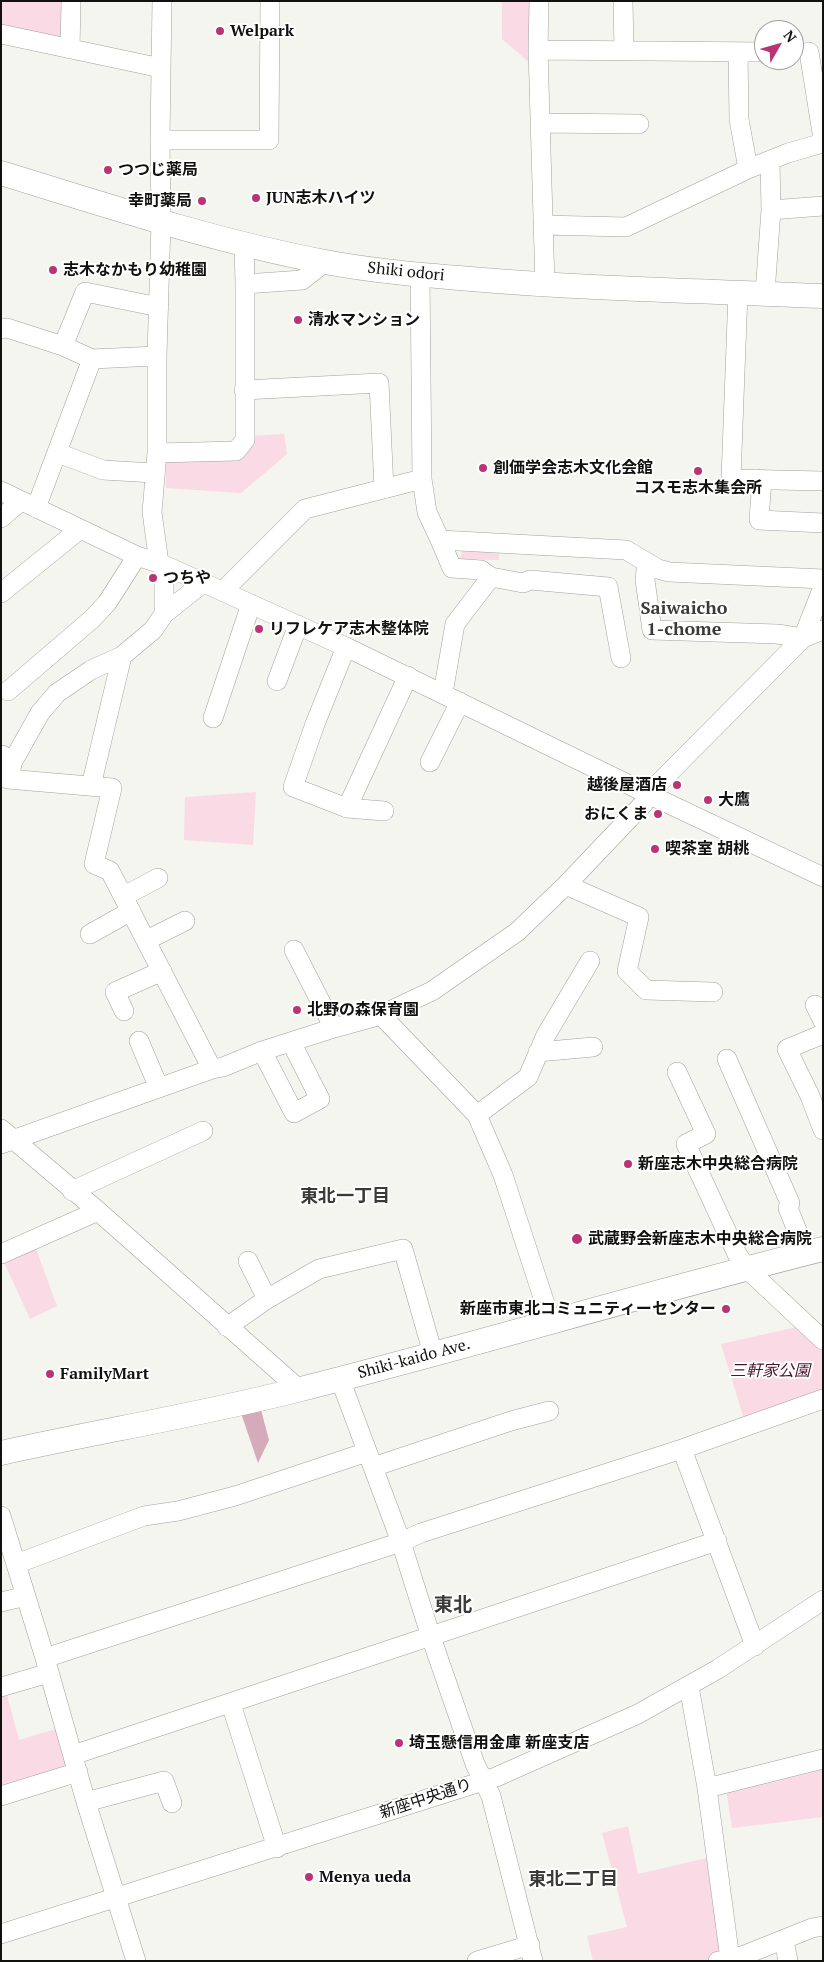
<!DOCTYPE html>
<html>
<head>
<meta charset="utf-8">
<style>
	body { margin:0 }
	#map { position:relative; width:824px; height:1962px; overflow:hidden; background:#f3f5ee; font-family:"PT Serif",serif }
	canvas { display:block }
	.frame { position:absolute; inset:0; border:2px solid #11120f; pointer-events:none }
	.north { position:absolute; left:754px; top:20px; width:50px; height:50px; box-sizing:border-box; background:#fff; border:1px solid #a0a09f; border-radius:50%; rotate:52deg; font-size:14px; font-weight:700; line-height:20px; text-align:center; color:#11120f }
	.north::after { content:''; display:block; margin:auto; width:18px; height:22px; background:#ba3475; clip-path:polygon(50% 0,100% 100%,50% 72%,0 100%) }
</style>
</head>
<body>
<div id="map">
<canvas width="824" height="1962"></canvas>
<div class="frame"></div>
<div class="north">N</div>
</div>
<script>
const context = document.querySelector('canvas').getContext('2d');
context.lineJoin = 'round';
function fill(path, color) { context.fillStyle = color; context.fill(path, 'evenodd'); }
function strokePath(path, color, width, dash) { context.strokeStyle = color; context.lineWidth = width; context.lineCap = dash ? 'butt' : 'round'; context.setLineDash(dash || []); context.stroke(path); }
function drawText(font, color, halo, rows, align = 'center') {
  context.font = font + ' "PT Serif","Noto Sans JP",serif'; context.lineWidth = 4; context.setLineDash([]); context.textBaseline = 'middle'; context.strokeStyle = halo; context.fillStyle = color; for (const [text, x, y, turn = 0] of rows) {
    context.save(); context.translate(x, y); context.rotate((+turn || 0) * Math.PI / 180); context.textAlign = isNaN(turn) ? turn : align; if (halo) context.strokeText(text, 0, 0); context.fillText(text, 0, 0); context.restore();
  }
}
fill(new Path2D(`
	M2 1H65L61 41 2 28Z
	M502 1H531V64L502 39Z
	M284 434 287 454 241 493 166 488V462L172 457 236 456 250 436Z
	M464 549 499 552V560L459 559Z
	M256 792 253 845 184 840 185 797Z
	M35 1246 57 1306 30 1319 3 1260Z
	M797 1327 823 1350V1392L744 1419 721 1344Z
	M7 1695 19 1740 59 1728 70 1764 66 1771 1 1790V1697Z
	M823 1759V1817L732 1828 725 1783Z
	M628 1826 638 1874 707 1858 730 1959 710 1961H593L587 1936 627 1927 602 1833Z`), '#fadae5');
fill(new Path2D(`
	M261 1410 269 1440 258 1463 241 1413Z`), '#d5aaba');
const minor = new Path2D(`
	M539 1 538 50 545 285
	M623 1 624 50
	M1 34 161 68
	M70 49 71 1
	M538 50 764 52
	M738 52 739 119 748 169
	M809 52 823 139
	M541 123 639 124
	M160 140H269L270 1
	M771 210 823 206
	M543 225 626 227 748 169 788 153 823 143
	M244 244 245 284
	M420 274 422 479 427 512 440 540 626 550 658 569 669 572 823 579
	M738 292 731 479 823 481
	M765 293 771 210 770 161
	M1 329 7 328 63 346 92 359 157 356
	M63 346 85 292 159 307
	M244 390 379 383 384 489
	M58 453 103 470 154 473
	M157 453 236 451 245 440V284L302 280 325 262
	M762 479 759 520 823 523
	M1 491 137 556 164 565 346 647 648 794 823 877
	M36 508 92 359
	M1 518 21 501
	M440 540 452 568 481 570 491 577 455 624 443 693
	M647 562 645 580 652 630 777 634 803 638 823 630
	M159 563 152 512 157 453V356L161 222 160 140 162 1
	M491 577 523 583 530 580 608 587 621 658
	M223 591 305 509 422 479
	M1 593 79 530
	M164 614V565
	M346 647 315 724 293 787 347 808 408 676
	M277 681 298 625
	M8 691 92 619 107 603 137 556
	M213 718 251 604
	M2 755 13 761 40 713 57 693 91 670 122 656 153 630 164 614 203 583
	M13 761 8 779 112 788 94 864 110 871 212 1069
	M430 762 460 702
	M91 786 122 656
	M347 808 384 811
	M566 885 639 917 627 971 646 990 713 992
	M124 896 158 878
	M90 934 131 911
	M147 940 185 921
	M294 950 334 1028
	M815 1005 823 1021
	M124 1011 115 992 162 971
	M381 1015 477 1115 503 1175 551 1322
	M823 1034 787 1049 810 1096 823 1130
	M139 1041 159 1088
	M262 1051 294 1113 320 1099 291 1042
	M538 1052 593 1047
	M727 1059 790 1203 788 1208 806 1253
	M677 1072 706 1134 686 1144 737 1254 746 1268 823 1340
	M477 1115 528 1077 546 1035 590 961
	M1 1129 98 1211 300 1390
	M1 1144 212 1069 223 1067 262 1051 334 1028 381 1015 432 991 517 932 566 885 644 803 648 794 803 638 823 587
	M72 1191 203 1131
	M1 1254 98 1211
	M248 1261 267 1299
	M227 1327 267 1299 319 1269 403 1249 433 1354
	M340 1379 401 1542 431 1637 475 1764 491 1796 533 1961
	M682 1449 755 1646
	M373 1467 511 1421 549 1411
	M1 1516 45 1658 86 1802 136 1961
	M16 1564 144 1516 178 1511 235 1496 367 1452
	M1 1602 26 1596
	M45 1658 401 1542 421 1533 682 1449 823 1399
	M689 1686 707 1788 730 1959 718 1961
	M1 1687 49 1673
	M231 1704 277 1848
	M73 1755 717 1541
	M707 1788 823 1759
	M1 1796 78 1772
	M86 1802 164 1781 172 1803
	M1 1934 496 1777 638 1714 718 1669 823 1600
	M784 1940 788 1961
	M730 1959 742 1956 812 1928 823 1926
	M477 1961 530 1945`);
const major = new Path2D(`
	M1 173C108 206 215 241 325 262 373 271 422 275 471 279 588 289 705 291 823 296
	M1 1453C100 1431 199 1415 297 1390 472 1346 647 1293 823 1249`);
strokePath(minor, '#a0a29c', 20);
strokePath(major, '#a0a29c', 25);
strokePath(minor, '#fff', 19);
strokePath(major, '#fff', 24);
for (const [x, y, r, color] of [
	[220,31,5,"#ba3475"],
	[108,170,5,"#ba3475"],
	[256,198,5,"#ba3475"],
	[202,201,5,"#ba3475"],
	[53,270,5,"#ba3475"],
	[298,320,5,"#ba3475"],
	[483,468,5,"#ba3475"],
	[698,471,5,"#ba3475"],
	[153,578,5,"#ba3475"],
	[259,629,5,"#ba3475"],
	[677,785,5,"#ba3475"],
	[708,800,5,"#ba3475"],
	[658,814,5,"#ba3475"],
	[655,849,5,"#ba3475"],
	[297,1010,5,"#ba3475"],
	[628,1164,5,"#ba3475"],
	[577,1239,6,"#ba3475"],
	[726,1309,5,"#ba3475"],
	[50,1374,5,"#ba3475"],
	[399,1743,5,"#ba3475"],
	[309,1877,5,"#ba3475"]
]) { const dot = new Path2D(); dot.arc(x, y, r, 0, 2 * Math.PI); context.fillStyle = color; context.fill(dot); strokePath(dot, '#fff', 2); }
drawText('bold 16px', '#11120f', '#fff', [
	["Welpark",230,31],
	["つつじ薬局",118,170],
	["JUN志木ハイツ",266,198],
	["幸町薬局",192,201,"right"],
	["志木なかもり幼稚園",63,270],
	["清水マンション",308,320],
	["創価学会志木文化会館",493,468],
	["コスモ志木集会所",698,488,"center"],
	["つちや",163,578],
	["リフレケア志木整体院",269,629],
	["越後屋酒店",667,785,"right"],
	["大鷹",718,800],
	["おにくま",648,814,"right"],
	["喫茶室 胡桃",665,849],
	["北野の森保育園",307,1010],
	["新座志木中央総合病院",638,1164],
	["武蔵野会新座志木中央総合病院",588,1239],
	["新座市東北コミュニティーセンター",716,1309,"right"],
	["FamilyMart",60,1374],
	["埼玉懸信用金庫 新座支店",409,1743],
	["Menya ueda",319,1877]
], 'left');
drawText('16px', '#11120f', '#fff', [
	["Shiki odori",406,272,6],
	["Shiki-kaido Ave.",414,1359,-15],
	["新座中央通り",426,1799,-18]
]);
drawText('italic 16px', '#49152d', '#fff', [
	["三軒家公園",770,1371]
]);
drawText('bold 18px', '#3a3b36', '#fff', [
	["Saiwaicho",684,609],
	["1-chome",684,630],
	["東北一丁目",345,1197],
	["東北二丁目",573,1880]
]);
drawText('bold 19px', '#3a3b36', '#fff', [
	["東北",453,1606]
]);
</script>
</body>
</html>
